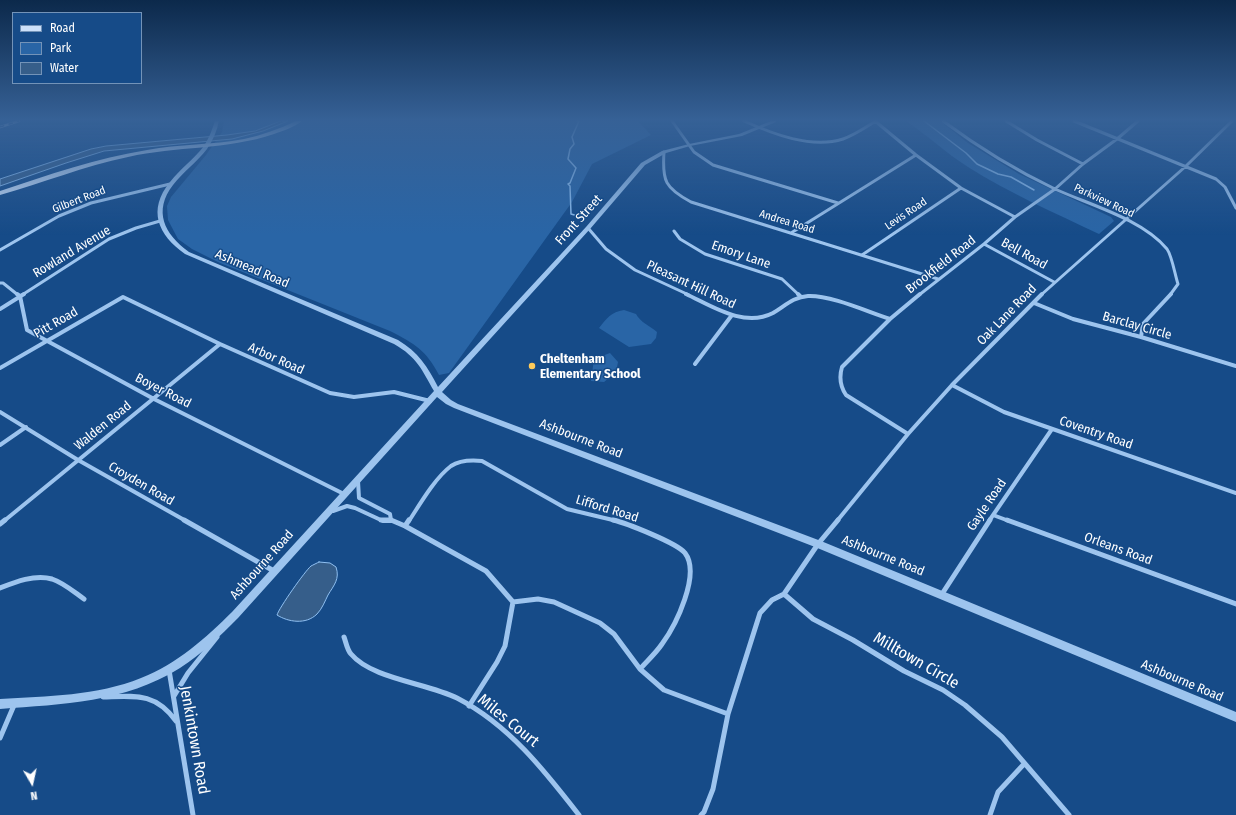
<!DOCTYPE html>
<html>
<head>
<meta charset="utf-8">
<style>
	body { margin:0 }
	#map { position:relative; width:1236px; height:815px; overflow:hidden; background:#164b88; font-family:"Fira Sans Condensed",sans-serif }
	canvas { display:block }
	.legend { position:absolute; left:12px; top:12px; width:130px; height:72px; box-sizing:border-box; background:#164b88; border:1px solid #7393b8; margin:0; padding:5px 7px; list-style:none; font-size:12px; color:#fff }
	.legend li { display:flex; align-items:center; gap:8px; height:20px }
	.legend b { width:20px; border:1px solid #7393b8 }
	.north { position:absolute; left:12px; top:763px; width:40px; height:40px; -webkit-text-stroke:3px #164b88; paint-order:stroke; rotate:171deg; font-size:11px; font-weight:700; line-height:16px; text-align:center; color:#fff }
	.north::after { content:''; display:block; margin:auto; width:14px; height:18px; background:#fff; clip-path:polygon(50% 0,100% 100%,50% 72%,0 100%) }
</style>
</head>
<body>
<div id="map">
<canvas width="1236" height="815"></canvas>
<ul class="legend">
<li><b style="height:5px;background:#cbe0fa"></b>Road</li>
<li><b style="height:11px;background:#2965a6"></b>Park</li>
<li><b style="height:11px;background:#365e8a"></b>Water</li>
</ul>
<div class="north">N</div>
</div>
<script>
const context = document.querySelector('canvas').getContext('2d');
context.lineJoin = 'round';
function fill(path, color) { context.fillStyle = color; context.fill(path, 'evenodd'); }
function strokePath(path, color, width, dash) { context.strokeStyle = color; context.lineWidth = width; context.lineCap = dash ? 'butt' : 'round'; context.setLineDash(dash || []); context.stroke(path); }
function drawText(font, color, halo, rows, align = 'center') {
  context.font = font + ' "Fira Sans Condensed",sans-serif'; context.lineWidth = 3; context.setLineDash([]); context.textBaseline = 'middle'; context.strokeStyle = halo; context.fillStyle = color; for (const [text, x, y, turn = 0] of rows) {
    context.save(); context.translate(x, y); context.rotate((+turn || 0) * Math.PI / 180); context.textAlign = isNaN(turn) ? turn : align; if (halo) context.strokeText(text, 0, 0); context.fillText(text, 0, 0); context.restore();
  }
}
fill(new Path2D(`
	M224 121H638L651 135 592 164 572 202 449 373 439 375C426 350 415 344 390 331L220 263 192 249 178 239 168 220 167 206 171 197 206 155 222 132Z
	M906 121H940L968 143 1019 174 1111 217 1114 221 1099 234C1055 213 1009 193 968 167 946 153 927 135 906 121Z
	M624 310 636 314C640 322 650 326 657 332L656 338 651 344 629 347 599 328C607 318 611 312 624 310Z
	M610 353 618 362 616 372 604 382 591 381 594 359Z`), '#2965a6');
const water = new Path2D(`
	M281 121H288L263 131 232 139 104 151 66 163 0 186V179L91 149 106 146 227 135 255 131Z
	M319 562 330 563 336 567C340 579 334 585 328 595 325 601 322 609 317 614 306 625 288 622 277 615 279 608 305 571 311 566 313 565 317 563 319 562Z`);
fill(water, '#365e8a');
strokePath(water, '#90c0f1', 1);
strokePath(new Path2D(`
	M577 121H579L572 137 574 144 570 149 568 159 576 168 570 183 568 184 570 186 571 214 585 218
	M924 121 966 153 977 164 998 174 1011 177 1034 190`), '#90c0f1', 1.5);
strokePath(new Path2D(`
	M672 121 694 152 713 165 838 203
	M744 121C773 134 811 149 843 139 855 135 866 127 876 121
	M875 121 916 155 961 188 1015 217
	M943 121C978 147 1015 170 1055 189 1090 205 1142 219 1167 249 1172 256 1175 275 1178 284L1170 295
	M1006 121 1037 140 1083 164
	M1074 121 1216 179 1225 187 1236 208
	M664 152C662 181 665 188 691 202L938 279
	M588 228 606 249 635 270 689 295
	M674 231 680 239 705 254 782 279 799 295
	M791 233 916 155
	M984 244 1054 282
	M0 250 59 216 91 203 170 184
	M862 255 961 188
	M0 283H3L18 295
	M22 295 109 239 136 228 160 221
	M919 295 984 244 1015 217 1055 189 1083 164 1117 139 1138 121
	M1041 295 1186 166 1232 121`), '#9dc4ee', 3);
strokePath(new Path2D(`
	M17 294 20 296 27 330 154 399 344 494
	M686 294C712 306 744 328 773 313 785 306 793 297 808 296 831 295 868 312 890 319
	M798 294 801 297
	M1034 303 1073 319 1141 337 1236 366
	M0 309 24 294
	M1141 337 1143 324 1171 294
	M695 364 732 315
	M0 368 123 297 220 344 330 393 354 397 394 392 430 401
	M952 385 1004 412 1236 493
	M0 412 78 460 186 521
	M908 434 846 395C840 386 839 377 842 367L890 319 920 294
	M0 445 26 427
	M358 481 359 498 390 514 391 520
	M333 511 347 506 355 508 383 521H393
	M993 515 1009 521
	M4 521 220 344
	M409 521C420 504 435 478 451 466 460 460 472 460 482 461L567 509 617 521
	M837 521 908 434 952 385 1042 294
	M989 521 1052 429`), '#9dc4ee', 4);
strokePath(new Path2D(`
	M184 520 274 571
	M381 520H391
	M391 520 405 526 486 571 513 602
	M613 520C626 523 677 543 685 553 701 574 676 625 662 644 656 653 647 661 640 669
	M1007 520 1236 604
	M0 524 5 520
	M405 526 409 520
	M0 588C15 582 35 574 52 579 64 583 74 592 84 599
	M784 594 813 619 853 640 904 671 943 690 965 705 1002 737 1069 815
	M942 594 990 520
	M513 602 538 599 554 602 600 623 614 634 640 669 664 690 728 714
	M344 637C346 642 347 650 351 654 372 679 427 683 457 698 509 725 544 770 579 815
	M169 670 193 815
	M174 696 188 673 217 637
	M103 697C135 696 155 692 176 721
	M469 706 497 662 505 646 513 602
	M0 738 15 703
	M701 815 704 812 713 789 728 714 760 613 772 600 784 594 818 544 838 520
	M990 815 998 792 1024 764`), '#9dc4ee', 5);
fill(new Path2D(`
	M215 121H219C217 131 213 140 207 149 197 162 183 172 173 185 153 211 164 234 189 252L398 340C418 352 428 367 438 387L586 227 641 163 662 151 689 144 739 134 771 121H776V122L742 136 690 146 666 153 645 165 590 229 442 392 451 400 458 404 821 541 1236 712V722L815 547 454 408 446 404 437 397 238 618C220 636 202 654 180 668 124 703 63 704 0 709V699C47 696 97 696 141 678 177 664 206 638 232 612L434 391C422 370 417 357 394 344L185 254C158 235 147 210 170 182 180 169 194 159 204 146 209 138 212 130 215 121Z`), '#9dc4ee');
fill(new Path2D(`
	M296 121H302C294 127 283 131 274 134 227 150 176 146 128 157 84 166 43 183 0 195V191C48 175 97 158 147 150 179 144 212 145 244 139 262 135 279 129 296 121Z`), '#cbe0fa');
const rail = new Path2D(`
	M0 127 19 121`);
strokePath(rail, '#fff', 2.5);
strokePath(rail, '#164b88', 1.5, [4.5]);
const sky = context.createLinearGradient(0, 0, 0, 235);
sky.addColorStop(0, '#0c294b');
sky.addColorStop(0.51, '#366196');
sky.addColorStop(1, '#36619600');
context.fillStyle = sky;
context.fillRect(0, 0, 1236, 235);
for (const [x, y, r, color] of [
	[532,366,4,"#ffcb5a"]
]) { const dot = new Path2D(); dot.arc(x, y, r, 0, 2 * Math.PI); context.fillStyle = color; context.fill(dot); strokePath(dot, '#164b88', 1.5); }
drawText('11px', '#fff', '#164b88', [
	["Gilbert Road",79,200,-21],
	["Parkview Road",1104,201,25],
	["Levis Road",906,214,-34],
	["Andrea Road",787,222,17]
]);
drawText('13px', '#fff', '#164b88', [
	["Front Street",579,220,-48],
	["Rowland Avenue",72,252,-31],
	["Bell Road",1024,254,29],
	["Emory Lane",741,255,19],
	["Brookfield Road",941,265,-38],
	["Ashmead Road",252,269,23],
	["Pleasant Hill Road",691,285,25],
	["Oak Lane Road",1007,315,-46],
	["Pitt Road",56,323,-30],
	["Barclay Circle",1137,326,16],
	["Arbor Road",276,359,24],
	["Boyer Road",163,391,27],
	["Walden Road",103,426,-39],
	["Coventry Road",1096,433,19],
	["Ashbourne Road",581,439,21],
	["Croyden Road",141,484,30],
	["Gayle Road",987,505,-56],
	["Lifford Road",607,509,17],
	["Orleans Road",1118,549,20],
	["Ashbourne Road",883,556,22],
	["Ashbourne Road",262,565,-48],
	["Ashbourne Road",1182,681,23]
]);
drawText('bold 13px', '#fff', '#164b88', [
	["Cheltenham",540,359],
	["Elementary School",540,374]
], 'left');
drawText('16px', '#fff', '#164b88', [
	["Milltown Circle",916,661,30],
	["Miles Court",508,721,39],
	["Jenkintown Road",194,740,80]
]);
</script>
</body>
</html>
